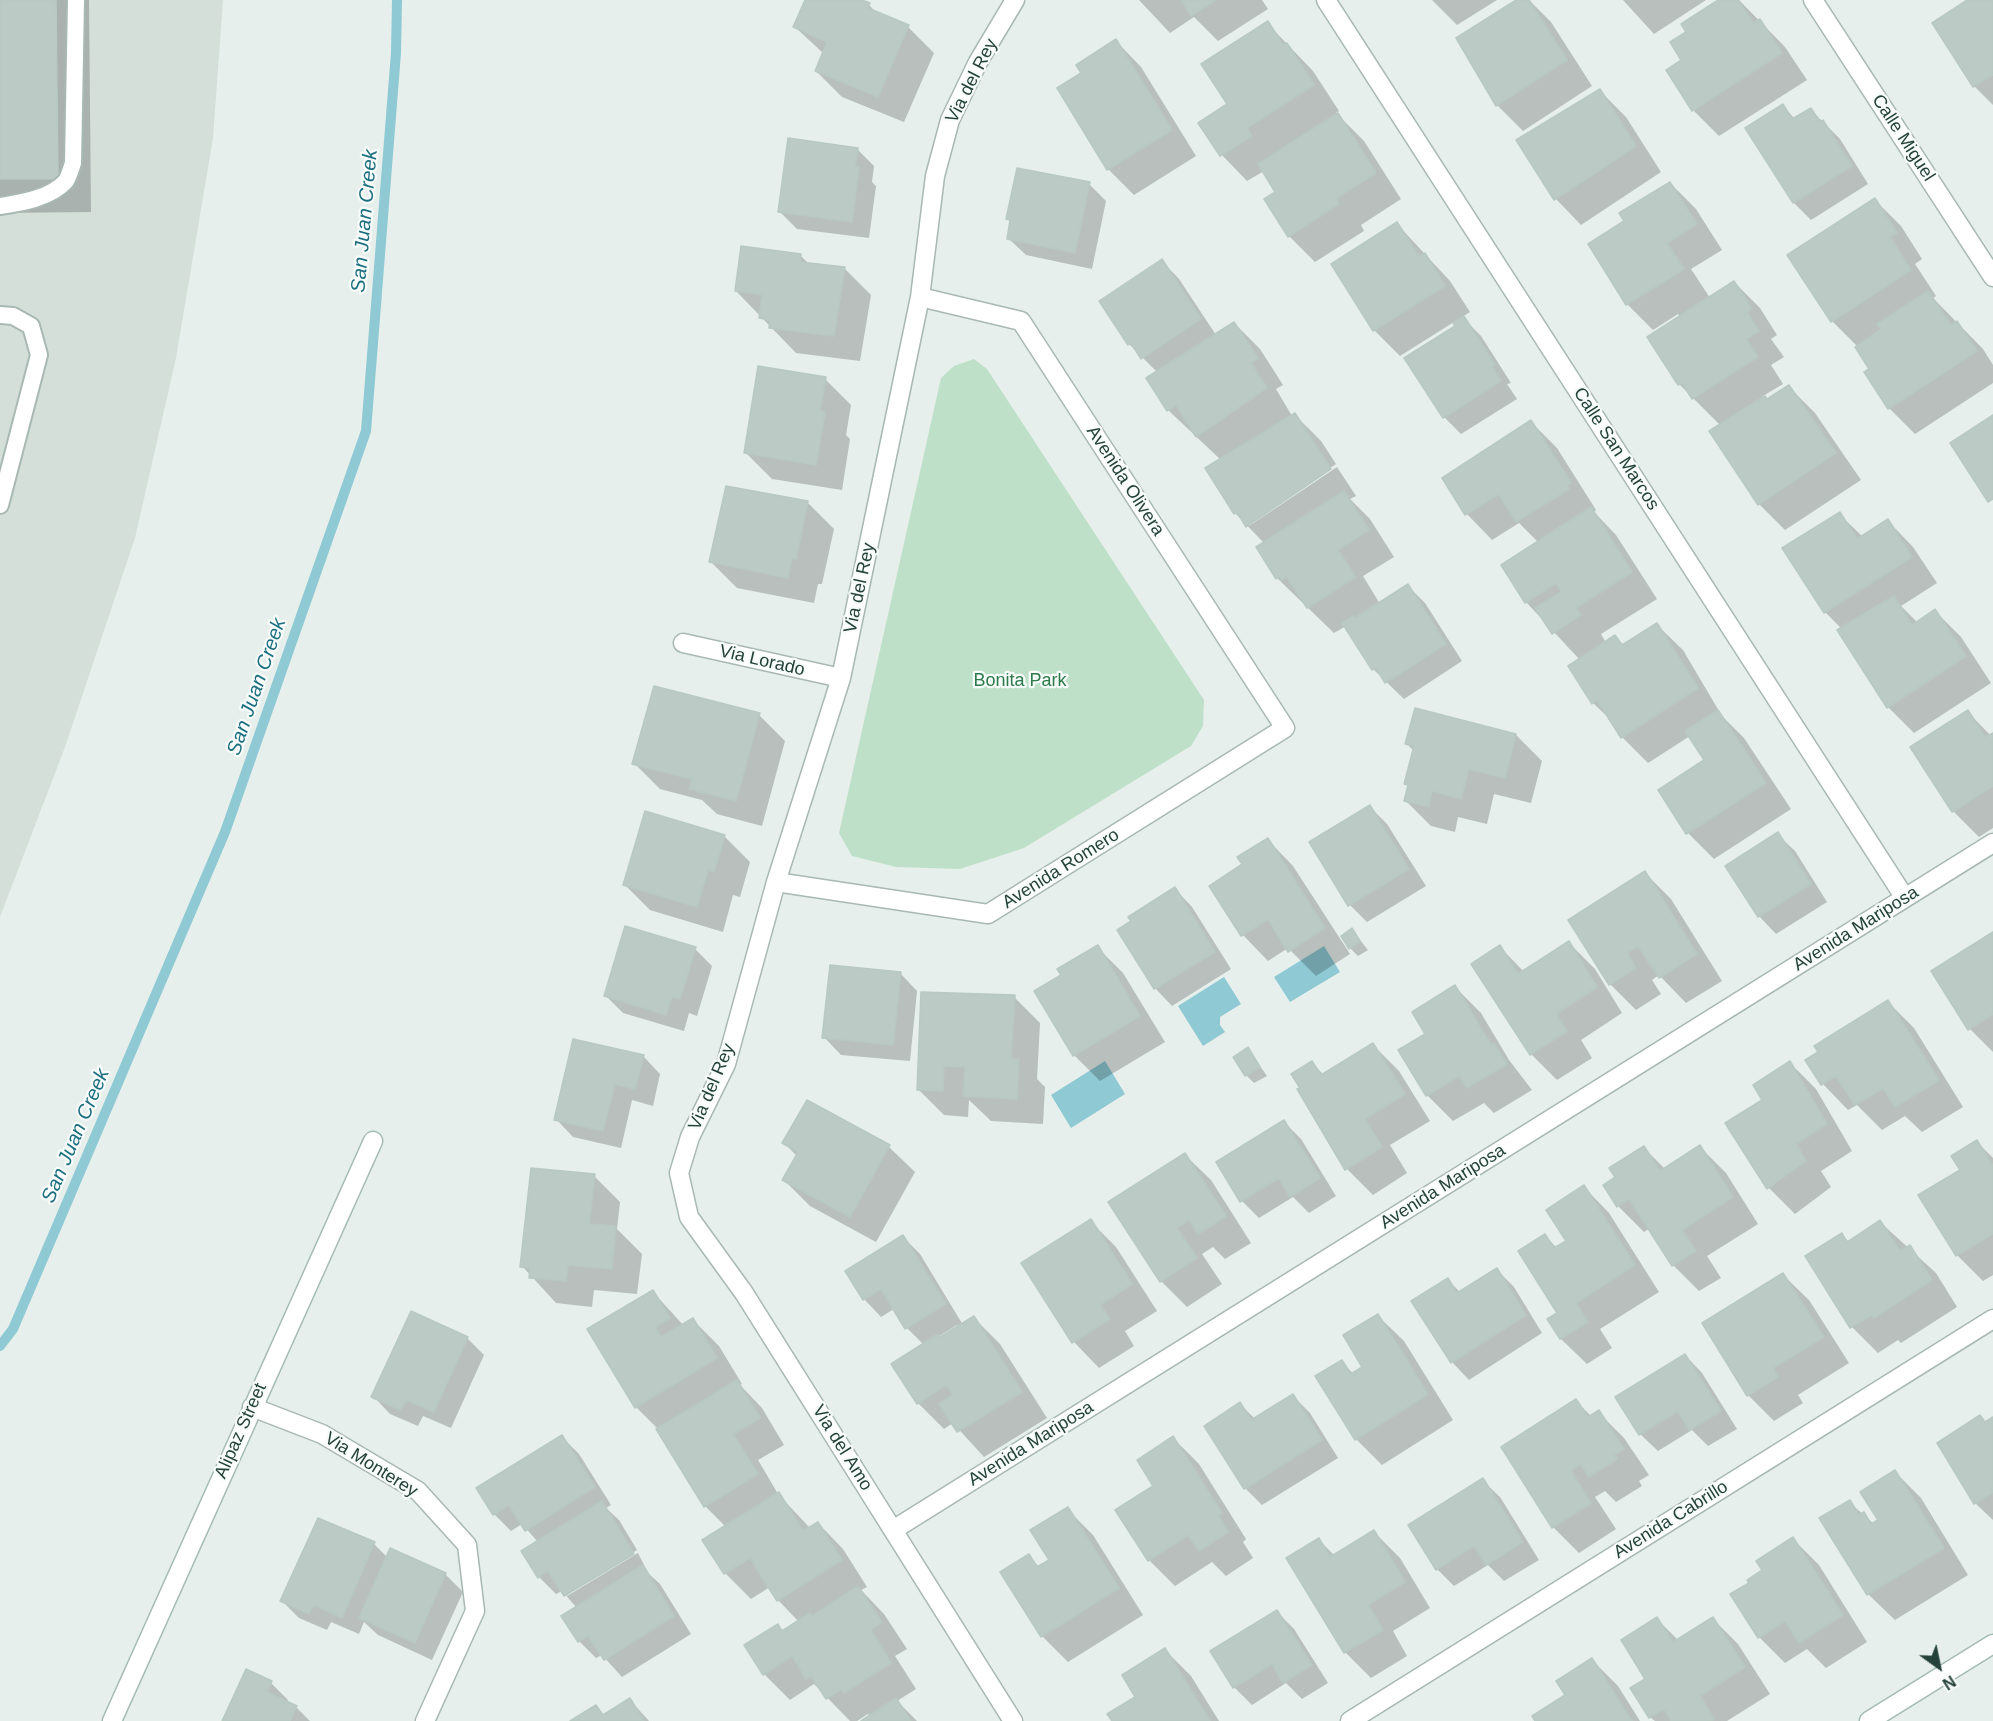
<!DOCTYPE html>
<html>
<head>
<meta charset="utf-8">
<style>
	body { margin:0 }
	#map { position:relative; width:1993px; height:1721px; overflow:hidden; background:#e6efeb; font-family:Arial,sans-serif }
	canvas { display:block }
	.north { position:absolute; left:1909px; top:1637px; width:60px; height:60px; -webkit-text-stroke:4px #f7fbf9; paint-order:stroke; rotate:147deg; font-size:16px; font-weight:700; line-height:24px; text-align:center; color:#24423a }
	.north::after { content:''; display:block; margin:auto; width:21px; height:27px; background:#24423a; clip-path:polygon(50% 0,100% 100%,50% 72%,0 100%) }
</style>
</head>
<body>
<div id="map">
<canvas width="1993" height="1721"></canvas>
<div class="north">N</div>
</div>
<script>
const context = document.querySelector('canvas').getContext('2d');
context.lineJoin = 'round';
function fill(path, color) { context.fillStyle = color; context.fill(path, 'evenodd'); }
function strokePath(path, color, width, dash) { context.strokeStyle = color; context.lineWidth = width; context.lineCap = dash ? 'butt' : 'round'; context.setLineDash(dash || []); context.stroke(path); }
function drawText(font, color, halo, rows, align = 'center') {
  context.font = font + ' Arial,sans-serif'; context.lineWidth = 4.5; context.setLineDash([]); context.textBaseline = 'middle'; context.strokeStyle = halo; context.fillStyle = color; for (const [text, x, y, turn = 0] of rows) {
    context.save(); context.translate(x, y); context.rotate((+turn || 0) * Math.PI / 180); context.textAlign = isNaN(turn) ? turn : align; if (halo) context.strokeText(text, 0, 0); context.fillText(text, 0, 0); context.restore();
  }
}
fill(new Path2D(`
	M0 0H223L213 138 176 358 135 538 65 747 0 917Z`), '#d4dfda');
fill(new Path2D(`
	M974 359 987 369 1204 700 1203 726 1191 746 1024 848 960 869 896 867 852 856 839 833 941 378 954 366Z`), '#bfe0c8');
fill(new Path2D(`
	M1324 946 1340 972 1290 1002 1274 977Z
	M1224 977 1241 1004 1220 1017V1025L1225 1032 1203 1046 1178 1006Z
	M1105 1061 1125 1094 1071 1128 1051 1095Z`), '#8ec9d4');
fill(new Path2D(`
	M0 0H89L91 212 0 213Z
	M807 0H857L869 5 878 14 908 27 934 53 904 122 842 97 816 71 824 54 795 27Z
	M1139 0H1262L1268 9 1218 41 1194 17 1170 33Z
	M1432 0H1497L1457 25Z
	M1519 0H1529L1551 22 1592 86 1523 131 1497 105Z
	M1623 0H1706L1654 34Z
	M1721 0H1739L1785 47 1807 80 1719 136 1693 110 1668 71 1683 61 1688 32Z
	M1970 0H1993V105L1974 86Z
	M1267 23 1313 71 1339 111 1336 113 1364 141 1401 199 1361 225 1364 231 1315 262 1289 236 1278 193 1264 171 1247 181 1222 155 1201 123 1229 104Z
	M1116 41 1141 67 1196 156 1134 195 1108 169 1083 74Z
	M1600 91 1626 117 1661 172 1581 225 1556 199 1518 140Z
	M1783 106 1795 119 1810 109 1840 139 1868 184 1811 220 1794 203 1747 129Z
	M857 149 874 166 872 182 876 186 869 238 797 229 780 212Z
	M1670 183 1696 209 1722 250 1691 269 1710 298 1734 282 1760 308 1777 335 1771 339 1784 357 1771 365 1783 384 1763 396 1768 401 1789 387 1815 413 1861 480 1785 530 1759 504 1721 426 1679 384 1649 337 1680 317 1678 314 1653 330 1627 304 1590 245 1627 222Z
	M1089 184 1106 201 1092 269 1026 255 1008 238 1012 223 1008 219Z
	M1875 200 1901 226 1922 259 1915 264 1936 296 1933 298 1983 349 1993 365V383L1915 434 1889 408 1858 347 1832 321Z
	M1397 224 1450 281 1470 312 1462 317 1481 336 1511 383 1507 384 1517 399 1461 434 1444 417 1457 327 1454 322 1400 356 1374 330Z
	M801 256 809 264 845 269 871 295 860 361 796 353 736 291Z
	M1162 261 1179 279 1216 335 1234 323 1260 349 1283 385 1276 389 1292 416 1295 415 1321 441 1336 464 1249 523V526L1337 467 1356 496 1350 499 1370 519 1394 557 1363 576 1380 604 1408 586 1425 603 1462 661 1404 699 1373 669 1346 626 1334 633 1277 578 1264 543 1235 513 1207 468 1221 460 1168 410 1157 372 1129 344 1101 302Z
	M825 379 851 405 846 435 850 439 842 490 772 479 746 453Z
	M1531 422 1557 448 1596 510 1594 512 1616 535 1657 599 1601 634 1606 643 1615 637 1624 645 1657 625 1683 650 1722 716 1744 738 1791 809 1714 859 1688 833 1660 791 1706 761 1690 736 1648 763 1622 737 1613 722 1593 703 1580 660 1526 602 1538 542 1519 523 1492 540 1467 514 1444 478Z
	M808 503 834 529 822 584H818L814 603 737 588 711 562Z
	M1839 514 1863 537 1888 521 1913 547 1937 583 1901 606 1918 623 1935 611 1961 637 1991 683 1914 733 1888 707 1842 629 1825 612Z
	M1968 712 1991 736 1993 734V828L1979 837 1953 811Z
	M759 715 785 741 762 826 717 814 702 800 660 789 634 763Z
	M1516 735 1542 761 1531 803 1494 794 1487 824 1458 817 1455 832 1431 826 1405 800 1409 787 1406 784 1414 751 1407 744Z
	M1370 807 1387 824 1426 886 1367 922 1350 905 1311 843Z
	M1777 834 1795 851 1827 902 1776 934 1759 916 1727 866Z
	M724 836 750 862 740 897 733 895 723 932 650 910 624 884Z
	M1268 840 1293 866 1350 954 1316 976 1288 948 1268 961 1243 935 1211 886 1244 865Z
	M1645 873 1671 899 1722 981 1686 1003 1659 975 1652 980 1661 994 1636 1010 1610 984Z
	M1175 889 1192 907 1231 969 1172 1006 1155 988 1119 930Z
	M1352 930 1368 950 1358 956 1350 948Z
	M1993 933V1052L1970 1029 1933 971Z
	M1569 943 1595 969 1622 1013 1581 1040 1592 1058 1557 1080 1531 1054 1473 964 1500 947 1524 972Z
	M1097 947 1123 973 1165 1042 1100 1081 1074 1055 1036 992 1063 975Z
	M695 949 712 966 697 1016 689 1013 684 1031 623 1013 605 995Z
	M900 973 917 991 910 1061 841 1055 824 1037Z
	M1455 987 1481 1013 1509 1060 1532 1090 1494 1113 1484 1103 1453 1121 1427 1095 1400 1051 1427 1034Z
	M1014 997 1040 1023 1037 1079 1045 1087 1043 1124 991 1121 969 1100 968 1117 944 1115 918 1089Z
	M1888 1002 1914 1028 1963 1107 1922 1132 1905 1116 1882 1130 1857 1105 1848 1110 1823 1084 1807 1060Z
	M1373 1045 1399 1071 1430 1121 1390 1145 1407 1173 1373 1195 1347 1169 1312 1063 1324 1075Z
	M1248 1049 1267 1076 1254 1083 1246 1075Z
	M643 1056 660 1074 653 1106 632 1100 621 1148 573 1137 556 1119Z
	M1790 1063 1816 1089 1852 1151 1821 1171 1831 1187 1795 1214 1769 1188 1728 1123 1764 1100Z
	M1284 1122 1301 1139 1336 1196 1309 1213 1293 1197 1259 1218 1242 1201Z
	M1977 1142 1993 1158V1275L1983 1281 1957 1255Z
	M784 1143 889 1147 915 1172 876 1242 810 1206 784 1180 797 1156Z
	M1700 1147 1726 1173 1758 1224 1707 1256 1721 1278 1699 1291 1673 1265 1650 1228 1644 1232 1618 1206 1644 1148 1665 1169Z
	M1185 1155 1211 1180 1251 1243 1225 1259 1213 1247 1202 1254 1222 1284 1187 1307 1161 1281Z
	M594 1176 620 1202 617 1229 642 1254 637 1294 594 1290 592 1307 556 1303 522 1266Z
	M1584 1187 1609 1213 1659 1292 1600 1329 1612 1348 1587 1364 1561 1339 1549 1320 1559 1313 1545 1236 1557 1248 1568 1241Z
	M1090 1221 1116 1247 1157 1311 1125 1331 1134 1346 1099 1368 1074 1342 1023 1264Z
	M1880 1222 1936 1273 1957 1307 1901 1343 1898 1340 1878 1353 1852 1327 1842 1235 1849 1242Z
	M903 1237 920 1254 963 1325 974 1318 1000 1344 1047 1418 984 1457 953 1423 944 1429 918 1403 924 1345 907 1328 894 1309 881 1317 864 1299ZM957 1325 958 1328 941 1339 938 1337Z
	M1497 1270 1514 1287 1542 1333 1469 1380 1452 1362 1448 1280 1461 1293Z
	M1783 1275 1809 1300 1849 1363 1798 1395 1803 1403 1774 1421 1748 1395 1704 1324Z
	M653 1292 684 1326 693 1320 719 1346 742 1384 740 1385 762 1408 784 1445 758 1460 778 1494 810 1528 818 1523 843 1549 867 1587 861 1590 884 1614 907 1649 895 1656 916 1689 897 1701 917 1721H863L870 1717 868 1714 857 1721H850L814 1684 790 1700 764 1674 746 1646 778 1626 784 1631 799 1622 778 1600 770 1587 751 1599 725 1573 726 1527 705 1506 658 1429 636 1407Z
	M1378 1316 1404 1341 1453 1420 1382 1465 1356 1439 1341 1362 1354 1374 1364 1368Z
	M467 1338 484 1355 451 1428 423 1416 418 1426 390 1414 373 1396Z
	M1685 1355 1702 1373 1737 1429 1708 1446 1692 1430 1658 1451 1640 1434Z
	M1293 1396 1310 1413 1338 1458 1262 1505 1245 1488 1240 1404 1256 1420Z
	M1576 1401 1591 1416 1598 1412 1624 1438 1649 1475 1639 1481 1642 1486 1616 1502 1605 1491 1595 1497 1616 1529 1579 1553 1553 1527Z
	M1993 1419V1520L1975 1503 1986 1423Z
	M562 1437 579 1454 611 1505 606 1508 619 1520 637 1550 567 1592V1596L638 1553 648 1573 660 1584 691 1634 622 1677 602 1655 596 1658 579 1641 577 1608 562 1591 556 1594 539 1577 538 1542 522 1524 511 1531 494 1514Z
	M1173 1438 1199 1464 1246 1539 1243 1542 1253 1558 1226 1576 1212 1562 1175 1586 1149 1560 1155 1486Z
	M1895 1472 1921 1498 1968 1575 1895 1620 1869 1595 1822 1518 1849 1502 1874 1524 1880 1520Z
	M1482 1480 1500 1497 1539 1560 1504 1581 1488 1565 1454 1586 1437 1569Z
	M1067 1509 1093 1535 1143 1615 1068 1662 1042 1636 1002 1573 1029 1556 1039 1567 1051 1560Z
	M318 1519 374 1544 387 1557 445 1574 463 1592 432 1660 378 1635 364 1622 359 1634 331 1622 327 1630 299 1618 282 1601Z
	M1374 1532 1400 1558 1430 1608 1393 1631 1407 1656 1371 1678 1345 1652 1319 1540 1335 1556Z
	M1793 1539 1819 1565 1867 1642 1826 1668 1807 1649 1785 1663 1759 1637 1751 1583Z
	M1277 1612 1294 1629 1328 1683 1302 1699 1286 1683 1252 1705 1235 1688 1212 1652Z
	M1712 1618 1738 1644 1770 1694 1727 1721H1655L1650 1717 1647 1679 1657 1619 1678 1640Z
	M1165 1650 1191 1676 1219 1721H1113L1137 1697Z
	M1592 1660 1618 1686 1640 1721H1537L1567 1696Z
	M271 1683 288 1700 287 1703 296 1707 310 1721H224Z
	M630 1700 649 1721H573L596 1707 604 1716Z`), '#0003');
strokePath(new Path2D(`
	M0 1346 13 1329 225 832 366 431 396 53 397 0`), '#8ec9d4', 10);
const building = new Path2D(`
	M0 0H56L58 179H0Z
	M805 0H862L870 3 868 8 909 25 878 97 815 71 827 42 793 27Z
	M1181 0H1216L1191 16Z
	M1516 0H1529L1567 60 1496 106 1456 38Z
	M1718 0H1738L1753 23 1760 19 1782 53 1692 111 1666 70 1681 60 1670 42 1686 32 1681 24Z
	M1967 0H1993V75L1973 87 1932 23Z
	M1268 21 1283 45 1287 43 1314 85 1247 128 1252 136 1220 156 1198 123 1227 104 1201 64Z
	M1116 39 1172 130 1107 170 1057 88 1081 73 1076 65Z
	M1600 89 1636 146 1554 200 1516 140Z
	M1783 104 1792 119 1811 108 1820 122 1823 120 1852 166 1793 203 1745 128Z
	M1338 113 1376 173 1336 198 1339 204 1288 237 1264 199 1275 192 1258 164Z
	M788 138 858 148 855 167H859L852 222 778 212Z
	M1017 168 1090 182 1075 253 1007 239 1010 220 1006 219Z
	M1670 182 1697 224 1667 243 1684 269 1626 305 1588 244 1624 221 1619 213Z
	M1875 198 1897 233 1890 237 1911 270 1831 322 1787 255Z
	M1397 222 1419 256 1425 253 1445 286 1373 331 1331 264Z
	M741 246 801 254 800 262 845 267 834 336 769 328 770 320 759 318 762 295 735 291Z
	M1162 259 1201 319 1141 359 1131 343 1128 345 1099 301Z
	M1734 281 1752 309 1747 312 1759 331 1746 339 1758 357 1692 399 1682 383 1678 385 1647 337Z
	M1928 291 1951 325 1957 321 1977 351 1888 409 1864 372 1869 369 1855 347 1881 329 1877 324Z
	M1464 316 1495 365 1491 366 1501 381 1443 418 1404 358 1455 326 1453 323Z
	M1234 322 1258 358 1251 363 1267 388 1196 437 1176 405 1167 411 1146 378Z
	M758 366 826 377 820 411 825 412 816 465 744 453Z
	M1789 385 1836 453 1758 505 1709 431 1765 396 1767 399Z
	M1295 413 1331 469 1246 527 1237 512 1234 514 1205 468Z
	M1993 415V499L1988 502 1950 443Z
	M1531 420 1571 483 1567 486 1569 489 1516 522 1499 494 1465 515 1442 478Z
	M726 486 808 501 796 559 792 558 788 578 709 562Z
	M1344 491 1369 530 1338 550 1356 577 1307 608 1287 577 1281 580 1279 576 1276 579 1256 547Z
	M1591 507 1632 572 1576 608 1581 615 1552 634 1535 608 1561 592 1556 583 1525 603 1501 565Z
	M1840 512 1857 539 1888 519 1912 557 1824 613 1782 548Z
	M1408 584 1446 644 1385 683 1376 668 1372 670 1342 623 1353 616 1355 618Z
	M1894 596 1912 625 1935 609 1966 656 1887 708 1837 630Z
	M1657 623 1698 688 1621 738 1597 700 1592 704 1568 666 1615 635 1622 645Z
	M654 686 760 713 736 801 689 789 692 779 632 764Z
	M1415 708 1516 734 1505 778 1469 769 1461 799 1432 791 1429 807 1404 801 1408 785 1404 784 1414 746 1405 744Z
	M1718 710 1766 783 1686 834 1658 790 1704 760 1685 731Z
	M1968 710 1985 737 1993 733V786L1952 812 1910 747Z
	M1370 805 1409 869 1348 906 1309 842Z
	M645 811 725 835 714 872 708 870 697 907 623 885Z
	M1778 832 1811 884 1758 917 1725 866Z
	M1268 838 1325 928 1288 952 1268 919 1241 936 1209 886 1242 864 1237 857Z
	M1645 871 1697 954 1659 978 1638 946 1627 953 1636 968 1609 985 1568 920Z
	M1175 887 1215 952 1154 989 1117 930 1131 921 1128 917Z
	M625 926 696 947 680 999 672 997 666 1015 604 996Z
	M1352 928 1360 941 1349 949 1341 936Z
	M1993 932V1014L1968 1030 1931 971Z
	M1569 941 1597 987 1556 1014 1567 1031 1530 1055 1471 964 1500 945 1518 974Z
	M1098 945 1140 1016 1073 1056 1034 991 1061 975 1057 969Z
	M830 965 901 972 893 1045 822 1038Z
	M1455 985 1491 1045 1494 1043 1507 1064 1467 1088 1459 1076 1426 1096 1398 1050 1425 1034 1412 1012Z
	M921 992 1015 995 1011 1059H1019L1017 1099 963 1096 965 1067 944 1066 943 1091 917 1090Z
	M1888 1000 1939 1080 1895 1107 1883 1088 1855 1105 1836 1076 1821 1085 1805 1060 1818 1052 1814 1046Z
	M573 1039 644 1055 635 1089 615 1084 603 1131 554 1120Z
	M1373 1043 1405 1094 1365 1119 1382 1147 1345 1170 1297 1089 1300 1088 1291 1074 1312 1061 1321 1075Z
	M1248 1047 1260 1067 1245 1076 1233 1057Z
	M1790 1061 1827 1124 1796 1144 1806 1161 1767 1189 1725 1123 1762 1100 1753 1085Z
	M807 1100 890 1145 850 1217 782 1180 798 1152 782 1143Z
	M1284 1120 1320 1178 1290 1197 1279 1178 1240 1202 1216 1162Z
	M1977 1140 1993 1166V1234L1956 1256 1918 1195 1960 1170 1951 1156Z
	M1700 1145 1733 1197 1682 1230 1696 1251 1672 1266 1629 1199 1617 1207 1603 1185 1615 1177 1609 1168 1644 1146 1660 1171Z
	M1185 1153 1226 1216 1198 1234 1189 1220 1177 1228 1197 1258 1160 1282 1108 1202Z
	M531 1168 595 1174 589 1224 616 1226 612 1269 568 1265 566 1281 529 1278 530 1268 520 1267Z
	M1584 1185 1635 1265 1576 1303 1588 1322 1560 1339 1547 1319 1557 1313 1518 1251 1545 1234 1554 1248 1566 1241 1546 1210Z
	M1091 1219 1132 1284 1100 1305 1110 1319 1072 1343 1021 1263Z
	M1880 1220 1900 1251 1910 1245 1932 1280 1874 1318 1872 1315 1850 1328 1805 1256 1842 1233 1847 1242Z
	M903 1235 946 1304 905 1329 881 1289 863 1300 845 1271Z
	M1497 1268 1526 1315 1451 1363 1411 1301 1448 1278 1457 1293Z
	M1783 1273 1824 1337 1773 1368 1778 1377 1747 1396 1702 1323Z
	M653 1290 670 1318 655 1327 661 1337 693 1318 717 1358 635 1408 587 1329Z
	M411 1311 468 1337 434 1412 406 1400 400 1410 371 1397Z
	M1378 1314 1428 1394 1355 1440 1315 1376 1342 1360 1351 1374 1362 1367 1343 1335Z
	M974 1316 1022 1392 957 1432 939 1404 953 1395 946 1385 917 1404 891 1364 938 1334 940 1337Z
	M1685 1354 1721 1411 1689 1430 1678 1411 1639 1435 1615 1397Z
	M737 1380 760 1418 733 1434 758 1474 704 1507 656 1429Z
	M1293 1394 1322 1440 1244 1489 1204 1426 1240 1402 1251 1420Z
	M1576 1399 1588 1417 1599 1410 1624 1449 1614 1455 1617 1459 1589 1477 1581 1464 1571 1471 1591 1503 1552 1528 1501 1447Z
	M1980 1415 1985 1422 1993 1417V1492L1974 1504 1937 1443Z
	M562 1435 595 1487 525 1531 509 1505 493 1515 476 1488Z
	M1173 1436 1222 1513 1218 1515 1228 1532 1199 1551 1188 1535 1148 1561 1115 1510 1153 1486 1137 1460Z
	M1895 1470 1944 1548 1867 1595 1819 1518 1850 1500 1859 1515 1864 1512 1871 1524 1878 1520 1860 1492Z
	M1483 1478 1523 1542 1486 1565 1474 1546 1436 1570 1408 1525Z
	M779 1492 803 1531 818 1522 842 1560 777 1601 750 1558 724 1574 702 1540Z
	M602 1501 634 1554 564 1596 548 1571 538 1578 521 1551Z
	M1068 1507 1119 1588 1041 1637 1000 1572 1029 1554 1037 1567 1049 1560 1030 1530Z
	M318 1518 375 1542 342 1618 314 1605 309 1614 280 1601Z
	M1374 1530 1405 1582 1368 1605 1383 1630 1344 1653 1286 1558 1319 1538 1330 1557Z
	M1793 1537 1843 1615 1799 1643 1785 1621 1758 1638 1730 1594 1749 1583 1747 1580 1762 1570 1756 1561Z
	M390 1548 446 1573 415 1643 359 1618Z
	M643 1565 674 1616 604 1660 588 1636 578 1642 561 1616Z
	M858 1586 882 1622 871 1630 891 1663 844 1693 842 1689 826 1699 811 1676 806 1679 792 1656 763 1675 744 1645 778 1624 782 1631 810 1613 812 1616Z
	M1277 1610 1312 1665 1283 1683 1272 1664 1233 1688 1210 1651Z
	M1657 1617 1673 1642 1713 1617 1745 1667 1700 1696 1714 1719 1710 1721H1671L1664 1709 1649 1718 1630 1688 1645 1679 1621 1640Z
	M1165 1648 1210 1721H1112L1107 1714 1135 1697 1122 1675Z
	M1592 1658 1632 1721H1535L1532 1716 1565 1695 1556 1681Z
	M246 1669 272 1681 267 1692 297 1706 290 1721H222Z
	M630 1698 644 1721H570L596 1705 603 1715Z
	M896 1698 911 1721H861Z`);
fill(building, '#bbcac4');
strokePath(building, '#b8c9c2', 1.5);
const lane = new Path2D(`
	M0 206C21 203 51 198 66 181 69 176 71 169 73 163L76 0
	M0 315 13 316 31 326 39 355 0 505`);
const street = new Path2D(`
	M1326 0 1905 898
	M1813 0 1993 277
	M683 643 841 678
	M776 882 988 914 1285 728 1021 321 920 297
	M252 1407 322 1434 418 1491 467 1545 475 1611 425 1721
	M893 1530 1993 843
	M1013 1721 744 1293 689 1217 679 1173 690 1137 726 1064 776 882 841 678 920 297 935 176 950 120 978 62 1015 0
	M1350 1721 1993 1319`);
const secondary = new Path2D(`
	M112 1721 373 1141
	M1869 1721 1993 1644`);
strokePath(lane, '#a8b8b2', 20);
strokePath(street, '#a8b8b2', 21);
strokePath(secondary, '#a4bbb3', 21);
strokePath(lane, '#fff', 16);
strokePath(street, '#fff', 18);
strokePath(secondary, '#fff', 18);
drawText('18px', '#24423a', '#f7fbf9', [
	["Via del Rey",972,81,-63],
	["Calle Miguel",1903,138,57],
	["Calle San Marcos",1616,449,57],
	["Avenida Olivera",1125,481,57],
	["Via del Rey",860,588,-78],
	["Via Lorado",762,661,13],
	["Avenida Romero",1061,869,-32],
	["Avenida Mariposa",1856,929,-32],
	["Via del Rey",712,1087,-67],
	["Avenida Mariposa",1443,1187,-32],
	["Alipaz Street",241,1431,-66],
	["Avenida Mariposa",1031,1444,-32],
	["Via del Amo",842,1448,58],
	["Via Monterey",371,1465,32],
	["Avenida Cabrillo",1671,1520,-32]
]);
drawText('18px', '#2d7a4b', '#f7fbf9', [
	["Bonita Park",1020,681]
]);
drawText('italic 20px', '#1c6f80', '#f7fbf9', [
	["San Juan Creek",365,221,-85],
	["San Juan Creek",257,687,-71],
	["San Juan Creek",76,1136,-67]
]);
</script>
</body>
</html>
